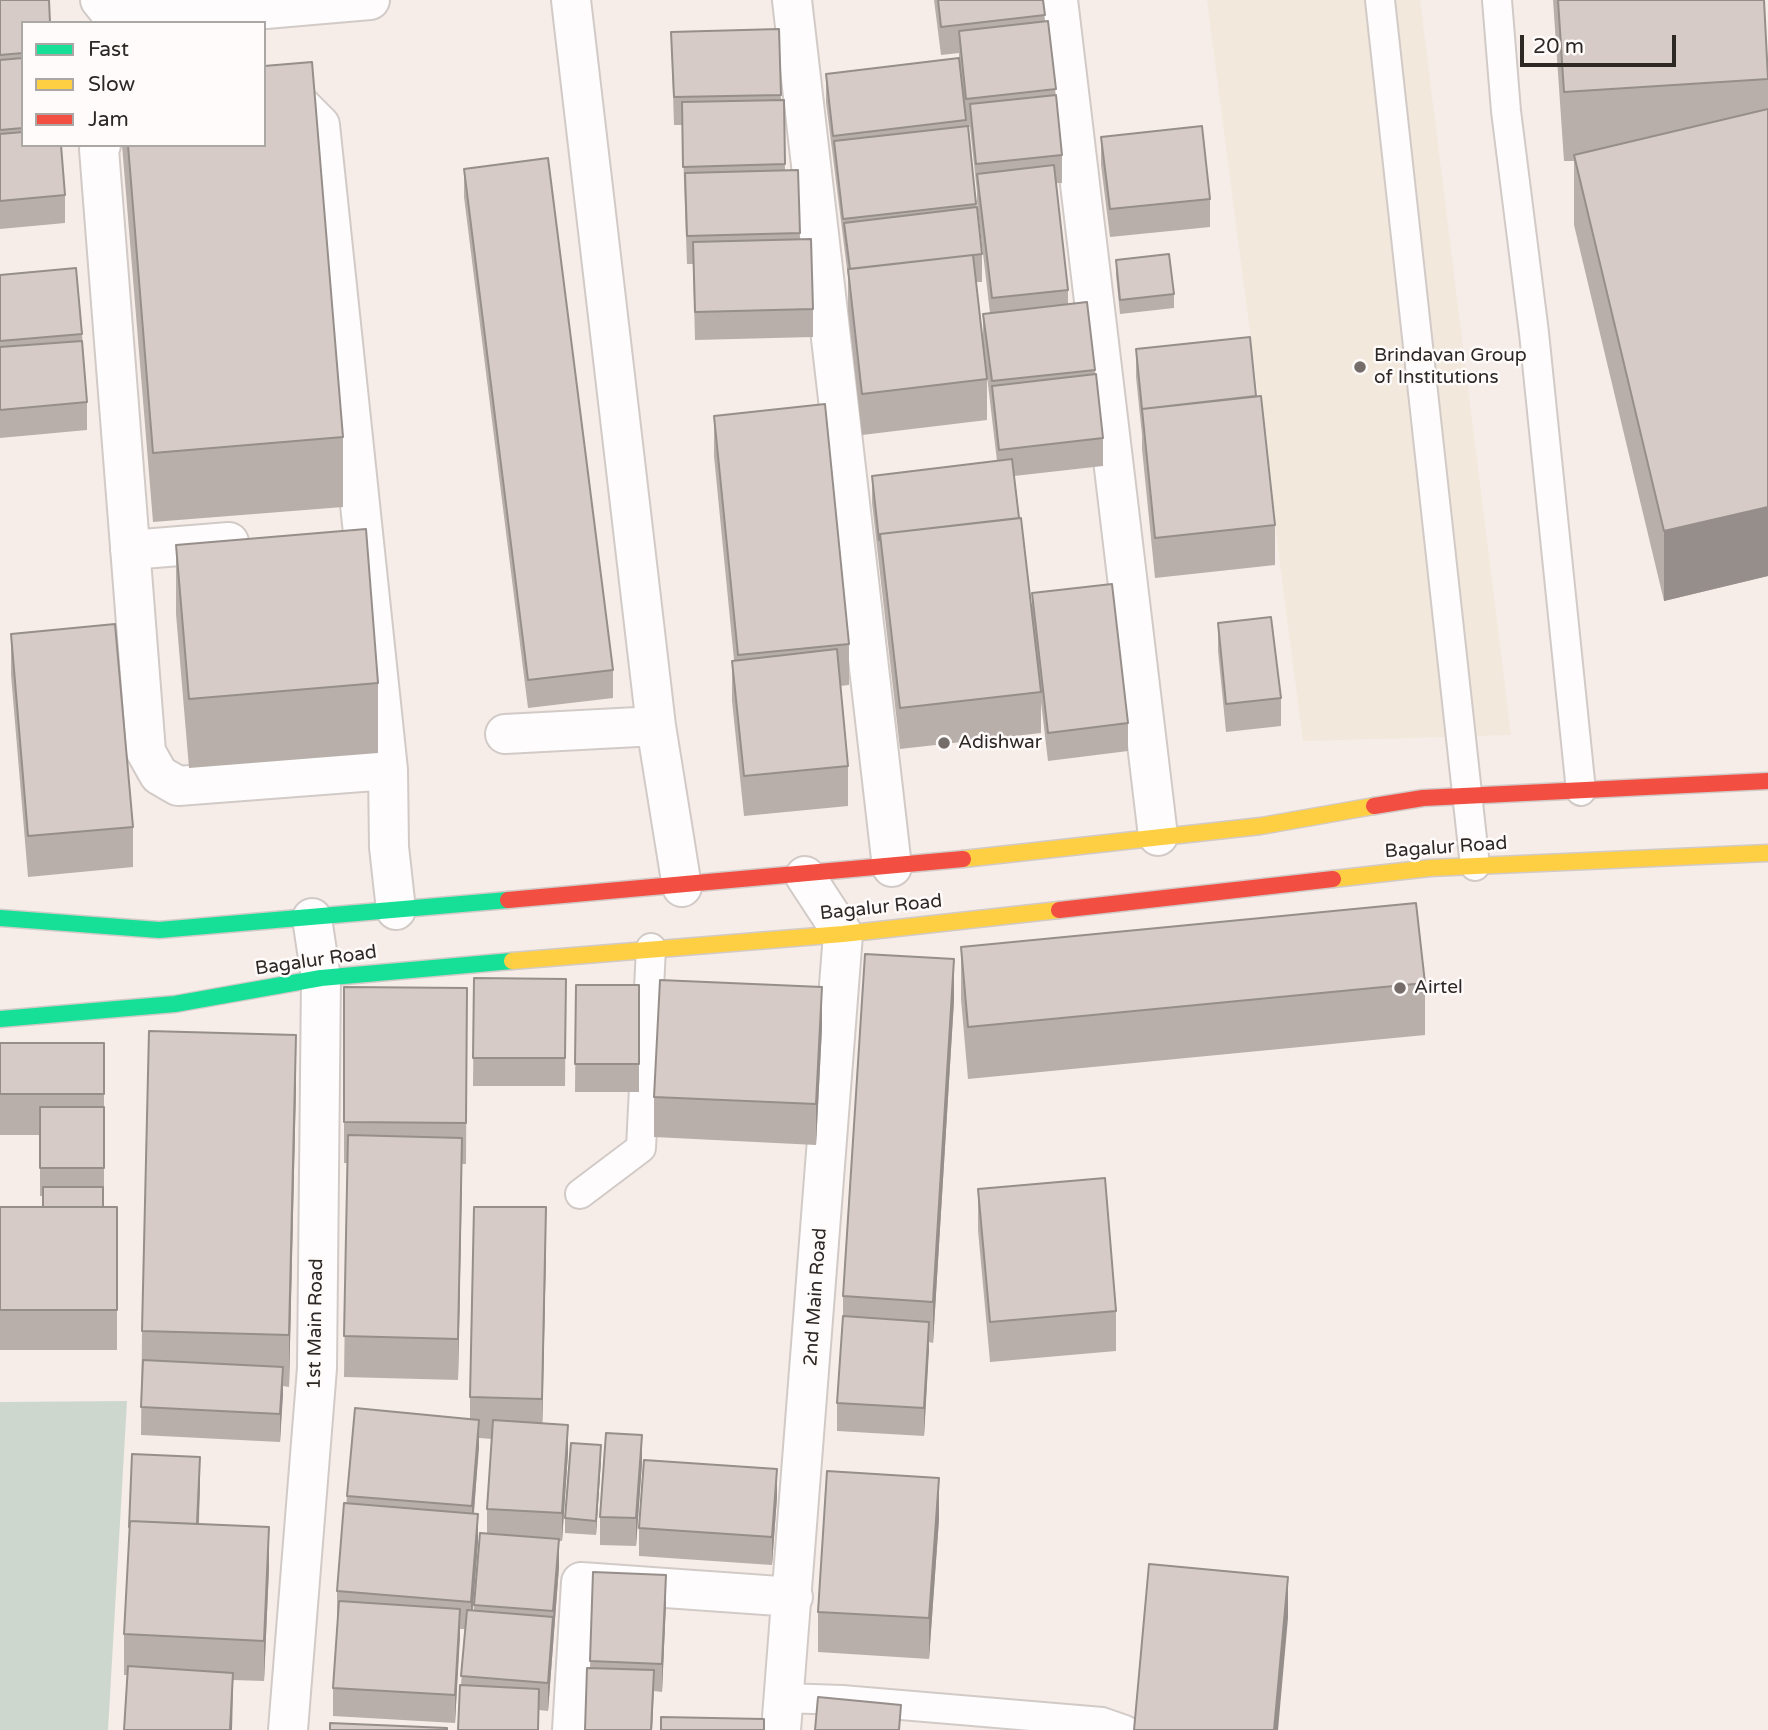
<!DOCTYPE html>
<html>
<head>
<meta charset="utf-8">
<style>
	body { margin:0 }
	#map { position:relative; width:1768px; height:1730px; overflow:hidden; background:#f6ede9; font-family:"Varela Round",sans-serif }
	canvas { display:block }
	.legend { position:absolute; left:21px; top:21px; width:245px; height:126px; box-sizing:border-box; background:#fffbfa; border:2px solid #aba7a5; margin:0; padding:9px 12px; list-style:none; font-size:21px; color:#2e2825 }
	.legend li { display:flex; align-items:center; gap:14px; height:35px }
	.legend b { width:35px; border:2px solid #aba7a5 }
	.scale { position:absolute; left:1520px; top:35px; width:156px; height:32px; box-sizing:border-box; border:4px solid #2e2825; border-top:0; padding-left:9px; font-size:21px; line-height:24px; white-space:nowrap; color:#2e2825; -webkit-text-stroke:5px #fffbfa; paint-order:stroke }
</style>
</head>
<body>
<div id="map">
<canvas width="1768" height="1730"></canvas>
<ul class="legend">
<li><b style="height:9px;background:#16e098"></b>Fast</li>
<li><b style="height:9px;background:#ffcf43"></b>Slow</li>
<li><b style="height:9px;background:#f24e42"></b>Jam</li>
</ul>
<div class="scale">20 m</div>
</div>
<script>
const context = document.querySelector('canvas').getContext('2d');
context.lineJoin = 'round';
function fill(path, color) { context.fillStyle = color; context.fill(path, 'evenodd'); }
function strokePath(path, color, width, dash) { context.strokeStyle = color; context.lineWidth = width; context.lineCap = dash ? 'butt' : 'round'; context.setLineDash(dash || []); context.stroke(path); }
function drawText(font, color, halo, rows, align = 'center') {
  context.font = font + ' "Varela Round",sans-serif'; context.lineWidth = 5; context.setLineDash([]); context.textBaseline = 'middle'; context.strokeStyle = halo; context.fillStyle = color; for (const [text, x, y, turn = 0] of rows) {
    context.save(); context.translate(x, y); context.rotate((+turn || 0) * Math.PI / 180); context.textAlign = isNaN(turn) ? turn : align; if (halo) context.strokeText(text, 0, 0); context.fillText(text, 0, 0); context.restore();
  }
}
fill(new Path2D(`
	M1207 0H1420L1511 735 1303 741Z`), '#f2e8db');
fill(new Path2D(`
	M127 1401 108 1730H0V1402Z`), '#cdd7ce');
const lane = new Path2D(`
	M1380 0 1475 866
	M1497 0 1506 111 1534 333 1581 791
	M580 1194 641 1148 651 948
	M784 1698 842 1700 1102 1722 1125 1730`);
const street = new Path2D(`
	M100 0 108 10 150 19 370 0
	M571 0 656 726 682 887
	M792 0 892 867
	M1058 0 1158 836
	M264 109 301 106 320 125 388 770 389 847 396 910
	M101 145 99 149 146 752 159 775 178 786 388 770
	M130 550 229 542
	M505 734 656 726
	M288 1730 317 1368 321 978 312 918
	M572 1730 581 1582 793 1597
	M781 1730 843 934 805 876`);
const fast = new Path2D(`
	M0 918 159 930 508 900
	M0 1019 175 1004 321 978 512 961`);
const slow = new Path2D(`
	M963 859 1261 826 1374 806
	M1333 879 1430 868 1768 853
	M512 961 843 934 1059 910`);
const jam = new Path2D(`
	M1374 806 1423 798 1768 781
	M508 900 963 859
	M1059 910 1333 879`);
strokePath(lane, '#d1cac7', 32);
strokePath(street, '#d1cac7', 42);
strokePath(fast, '#d1cac7', 19);
strokePath(slow, '#d1cac7', 19);
strokePath(jam, '#d1cac7', 19);
strokePath(lane, '#fefcfc', 28);
strokePath(street, '#fefcfc', 38);
strokePath(fast, '#16e098', 16);
strokePath(slow, '#ffcf43', 16);
strokePath(jam, '#f24e42', 16);
fill(new Path2D(`
	M0 0 23 23V145L65 195V223L0 229Z
	M934 0H1043L1045 21H1048L1062 155V183H1056L1068 290V304L1095 370 1103 438V466L1014 476 1032 612V593L1128 723V751L1048 761 1041 702V733L900 749 872 503V476L997 461 983 342V314L990 313 977 202V192L970 127H968L982 254V282H976L987 379V420L862 435 848 310V277L826 102V74L959 59V53L941 55Z
	M1553 0H1764L1768 68V576L1664 601 1574 225V161H1564Z
	M779 29 781 100H784L785 171 798 170 800 239 813 309V337L695 340 693 264H687L682 125H674L671 32Z
	M1101 137 1210 199V227L1110 237 1101 165Z
	M122 145H264L343 437V507L153 522Z
	M464 169 613 670V698L528 708 464 197Z
	M1116 260 1174 294V308L1120 314 1116 275Z
	M0 275 82 334 87 402V430L0 438Z
	M1136 349 1256 396 1275 525V565L1155 578 1142 449V435L1136 377Z
	M714 416 849 644V685L840 686 848 766V806L744 816 732 701V661L734 660 714 456Z
	M176 545 378 683V753L189 768 176 614Z
	M1218 623 1281 698V726L1226 732 1218 651Z
	M11 634 133 827V867L28 877 11 675Z
	M961 947 1425 983V1035L968 1079 961 999Z
	M474 978 566 979 565 1086H473Z
	M576 985H639V1092H575Z
	M344 987 467 988 466 1164H462L458 1380 344 1377 347 1163H344Z
	M954 1000 933 1343 929 1342 924 1436 837 1431V1403L843 1316V1296Z
	M822 1028 816 1145 654 1137V1097Z
	M0 1043H104V1196H103V1207H117V1350H0V1207H43V1196H40V1135H0Z
	M296 1086 289 1387 283 1386 280 1442 141 1435 142 1331Z
	M978 1189 1116 1311V1351L990 1362 978 1230Z
	M546 1248 542 1423 568 1453 562 1541H559V1567L548 1711 539 1710 461 1685 465 1629H460L455 1723 333 1716V1688L338 1619H337V1591L347 1496 470 1419V1397ZM479 1438 492 1439 487 1509V1534L474 1605V1611H473L478 1542 474 1514Z
	M601 1459 596 1535 565 1533V1518Z
	M642 1463 636 1546 600 1545V1517Z
	M200 1485 199 1524 269 1568 264 1681 233 1680 232 1730H124L127 1675H124V1634Z
	M777 1497 772 1565 639 1556V1528Z
	M939 1519 929 1659 818 1652V1612Z
	M593 1572 666 1603 662 1692 654 1691 652 1730H585L590 1668Z`), '#b8afaa');
fill(new Path2D(`
	M1768 507V576L1664 601V531Z
	M954 959V1000L933 1343V1302Z
	M822 987V1028L816 1145V1104Z
	M296 1035V1086L289 1387V1335Z
	M462 1138V1178L458 1380V1339Z
	M546 1207V1248L542 1440V1399Z
	M929 1322V1350L924 1436V1408Z
	M283 1367V1395L280 1442V1414Z
	M479 1420V1448L472 1534V1506Z
	M568 1425V1453L562 1541V1513Z
	M642 1435V1463L636 1546V1518Z
	M601 1445V1459L596 1535V1521Z
	M200 1457V1485L197 1559V1531Z
	M777 1469V1497L772 1565V1537Z
	M939 1478V1519L929 1659V1618Z
	M478 1514V1542L471 1630V1602Z
	M269 1527V1568L264 1681V1641Z
	M559 1539V1567L548 1711V1683Z
	M666 1575V1603L662 1692V1664Z
	M1288 1577V1618L1278 1730H1274Z
	M460 1609V1637L455 1723V1695Z
	M654 1670 652 1730H651Z
	M233 1673 232 1730H230Z`), '#968e8b');
const building = new Path2D(`
	M0 0H49L50 23H23V53L0 55Z
	M938 0H1043L1045 15 941 27Z
	M1558 0H1764L1768 79 1564 92Z
	M1048 21 1056 89 966 99 959 31Z
	M779 29 781 95 674 97 671 32Z
	M23 58V128L0 130V60Z
	M959 58 966 120 833 136 826 74Z
	M312 62 343 437 153 453 128 145H264V66Z
	M1056 95 1062 155 976 164 970 104Z
	M784 100 785 164 683 167 682 102Z
	M1768 109V507L1664 531 1574 155Z
	M968 126 976 204 843 219 834 141Z
	M1202 126 1210 199 1110 209 1101 137Z
	M23 132V145H61L65 195 0 201V134Z
	M548 158 613 670 528 680 464 169Z
	M1054 165 1068 290 992 298 977 174Z
	M798 170 800 233 687 236 685 173Z
	M977 207 982 254 850 269 844 223Z
	M811 239 813 309 695 312 693 242Z
	M1169 254 1174 294 1120 300 1116 260Z
	M973 255 987 379 862 394 848 269Z
	M76 268 82 334 0 341V275Z
	M1087 302 1095 370 992 381 983 314Z
	M1250 337 1256 396 1142 409 1136 349Z
	M82 341 87 402 0 410V347Z
	M1096 374 1103 438 999 450 992 386Z
	M1261 396 1275 525 1155 538 1142 409Z
	M825 404 849 644 738 655 714 416Z
	M1012 459 1019 518 880 534 879 540 872 476Z
	M1021 518 1041 692 900 708 880 534Z
	M366 529 378 683 189 699 176 545Z
	M1112 584 1128 723 1048 733 1032 593Z
	M1271 617 1281 698 1226 704 1218 623Z
	M115 624 133 827 28 836 11 634Z
	M837 649 848 766 744 776 732 661Z
	M1416 903 1425 983 968 1027 961 947Z
	M865 954 954 959 933 1302 843 1296Z
	M474 978 566 979 565 1058H473Z
	M660 980 822 987 816 1104 654 1097Z
	M576 985H639V1064H575Z
	M344 987 467 988 466 1123 344 1122Z
	M149 1031 296 1035 289 1335 142 1331Z
	M0 1043H104V1094H0Z
	M40 1107H104V1168H40Z
	M348 1135 462 1138 458 1339 344 1336Z
	M1105 1178 1116 1311 990 1322 978 1189Z
	M43 1187H103V1207H43Z
	M0 1207H117V1310H0Z
	M474 1207H546L542 1399 470 1397Z
	M843 1316 929 1322 924 1408 837 1403Z
	M143 1360 283 1367 280 1414 141 1407Z
	M355 1408 479 1420 472 1506 347 1496Z
	M493 1420 568 1425 562 1513 487 1509Z
	M606 1433 642 1435 636 1518 600 1517Z
	M571 1443 601 1445 596 1521 565 1518Z
	M132 1454 200 1457 197 1524 130 1521 129 1527Z
	M644 1460 777 1469 772 1537 639 1528Z
	M827 1471 939 1478 929 1618 818 1612Z
	M344 1503 478 1514 471 1602 337 1591Z
	M130 1521 269 1527 264 1641 124 1634Z
	M480 1533 559 1539 553 1611 474 1605Z
	M1149 1564 1288 1577 1274 1730H1134Z
	M593 1572 666 1575 662 1664 590 1661Z
	M339 1601 460 1609 455 1695 333 1688Z
	M467 1610 553 1617 548 1683 461 1676Z
	M128 1666 233 1673 230 1730H124Z
	M587 1668 654 1670 651 1730H585Z
	M460 1685 539 1689 538 1730H458Z
	M818 1697 901 1705 899 1730H815Z
	M661 1717 764 1719V1730H661Z
	M330 1723 447 1728V1730H330Z`);
fill(building, '#d6cbc6');
strokePath(building, '#968e8b', 2);
for (const [x, y, r, color] of [
	[1360,367,7,"#746d6a"],
	[944,743,7,"#746d6a"],
	[1400,988,7,"#746d6a"]
]) { const dot = new Path2D(); dot.arc(x, y, r, 0, 2 * Math.PI); context.fillStyle = color; context.fill(dot); strokePath(dot, '#fffbfa', 2.5); }
drawText('19px', '#2e2825', '#fffbfa', [
	["Brindavan Group",1374,356],
	["of Institutions",1374,378],
	["Adishwar",958,743],
	["Airtel",1414,988]
], 'left');
drawText('19px', '#2e2825', '#fffbfa', [
	["Bagalur Road",1446,848,-4],
	["Bagalur Road",881,908,-6],
	["Bagalur Road",316,961,-8],
	["2nd Main Road",816,1297,-86],
	["1st Main Road",316,1324,-89]
]);
</script>
</body>
</html>
